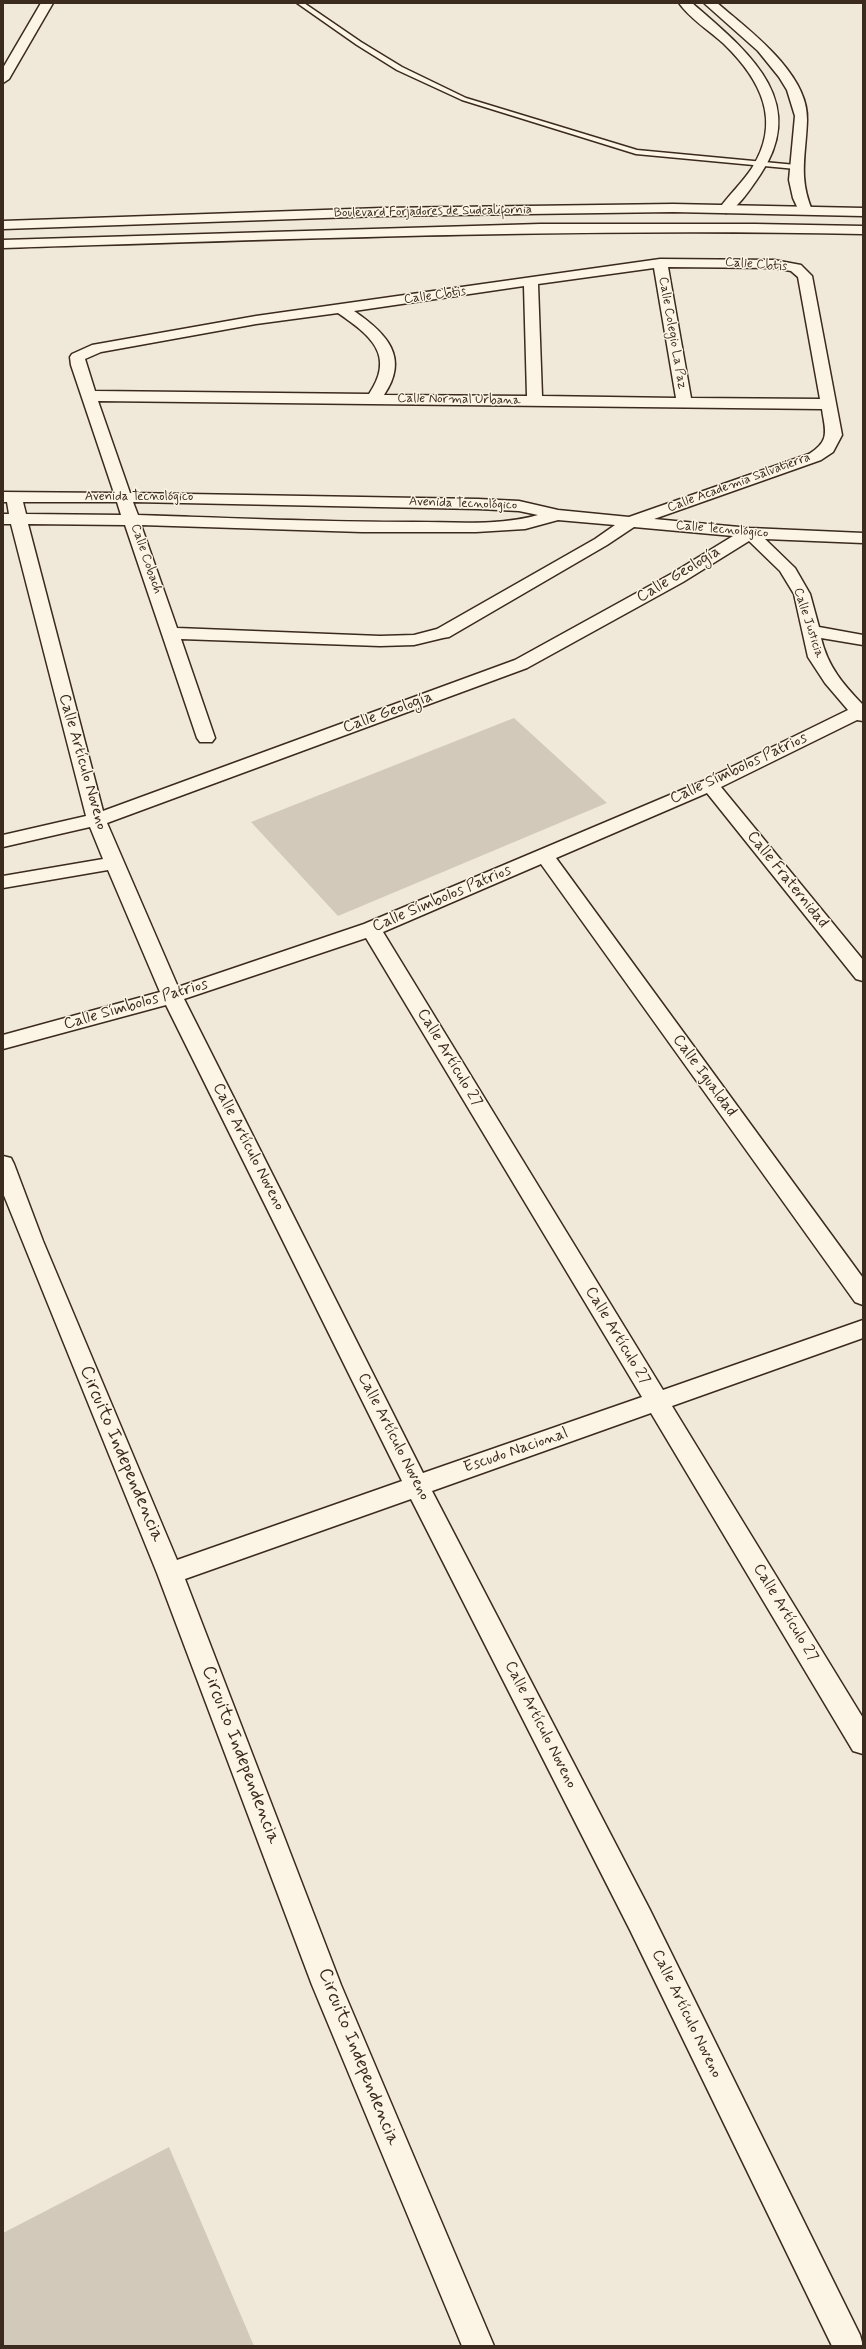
<!DOCTYPE html>
<html>
<head>
<meta charset="utf-8">
<style>
	body { margin:0 }
	#map { position:relative; width:866px; height:2349px; overflow:hidden; background:#f0e9d9; font-family:Mynerve,sans-serif }
	canvas { display:block }
	.frame { position:absolute; inset:0; border:4px solid #3b2a1e; pointer-events:none }
</style>
</head>
<body>
<div id="map">
<canvas width="866" height="2349"></canvas>
<div class="frame"></div>
</div>
<script>
const context = document.querySelector('canvas').getContext('2d');
context.lineJoin = 'round';
function fill(path, color) { context.fillStyle = color; context.fill(path, 'evenodd'); }
function strokePath(path, color, width, dash) { context.strokeStyle = color; context.lineWidth = width; context.lineCap = dash ? 'butt' : 'round'; context.setLineDash(dash || []); context.stroke(path); }
function drawText(font, color, halo, rows, align = 'center') {
  context.font = font + ' Mynerve,sans-serif'; context.lineWidth = 3; context.setLineDash([]); context.textBaseline = 'middle'; context.strokeStyle = halo; context.fillStyle = color; for (const [text, x, y, turn = 0] of rows) {
    context.save(); context.translate(x, y); context.rotate((+turn || 0) * Math.PI / 180); context.textAlign = isNaN(turn) ? turn : align; if (halo) context.strokeText(text, 0, 0); context.fillText(text, 0, 0); context.restore();
  }
}
fill(new Path2D(`
	M514 718 607 803 338 916 251 822Z
	M169 2147 254 2346H3V2233Z`), '#d2c9ba');
const service = new Path2D(`
	M297 3H304L361 42 402 67 466 98 637 150 796 165 800 167 796 169 636 154 462 100 397 70 357 45Z`);
const minor = new Path2D(`
	M41 3H53L9 79 3 83V68Z
	M679 3H692C746 50 811 100 760 175 753 185 737 210 726 213L719 209C729 195 742 183 752 168 782 121 761 80 724 44 710 31 690 19 679 3Z
	M704 3H717C749 30 809 74 807 120 806 154 798 177 812 210L810 213H800L793 198 789 180 795 116 787 90 779 77 758 51Z
	M660 259 774 260 801 265 812 276 842 435 833 452 821 460 654 519 750 528 863 533V543L765 539 795 568 810 594 819 627 863 635V645L821 638C828 667 843 684 863 705V721L857 720 721 787 863 960V981L856 979 707 793 556 858 863 1278V1305L855 1302 541 864 383 932 663 1390 863 1320V1338L672 1406 863 1718V1754L853 1751 651 1413 432 1491 650 1910 860 2335 863 2346H832L630 1930 411 1499 185 1579 341 1985 494 2346H462L312 1985 157 1573 3 1193V1156L11 1158 14 1164 43 1241 177 1560 402 1481 166 1005 3 1049V1035L160 992 108 870 3 888V876L103 859 90 827 3 847V835L86 816 11 524H3V514H9L7 502H3V492L114 493 71 365 70 357 72 354 92 345 256 316ZM668 267 774 268 791 271 798 277 820 399 691 398ZM654 268 676 398 542 396 538 284ZM524 286 527 396 384 395C410 357 386 333 354 311ZM338 313C370 335 396 355 369 394L95 391 85 359 101 352 256 324ZM98 401 822 409C825 431 831 440 809 454L629 517 558 510 519 501 478 499 130 493ZM23 502H117L121 515 26 514ZM133 502 478 509 519 511 538 515C499 526 455 522 414 522 322 522 230 518 138 515ZM558 520 615 525 595 539 437 629 414 635 380 636 177 628 141 525 362 532H476L525 529ZM28 524 125 525 197 738 200 742H212L215 738 181 639 380 646 414 645 443 638 449 637 607 545 634 527 733 536 671 574 515 660 103 811ZM749 541 780 571 794 594 808 657 825 683 848 710 703 781 364 924 178 987 107 823 527 668 683 582ZM366 938 642 1397 423 1473 184 999Z`);
const trunk = new Path2D(`
	M673 204 863 208V216L673 212 382 216 3 229V221L382 208Z
	M540 224H755L863 226V234C576 228 290 239 3 248V240Z`);
strokePath(service, '#3b2a1e', 3);
strokePath(minor, '#3b2a1e', 3);
strokePath(trunk, '#3b2a1e', 3);
fill(service, '#fcf5e5');
fill(minor, '#fcf5e5');
fill(trunk, '#fcf5e5');
drawText('13px', '#3b2a1e', '#fcf5e5', [
	["Boulevard Forjadores de Sudcalifornia",433,212,-1],
	["Calle Cbtis",756,265,4],
	["Calle Cbtis",435,296,-8],
	["Calle Colegio La Paz",672,333,80],
	["Calle Normal Urbana",459,400,1],
	["Calle Academia Salvatierra",739,483,-20],
	["Avenida Tecnológico",139,497],
	["Avenida Tecnológico",463,504,2],
	["Calle Tecnológico",722,530,5],
	["Calle Cobach",146,559,71],
	["Calle Justicia",808,623,72]
]);
drawText('16px', '#3b2a1e', '#fcf5e5', [
	["Calle Geología",679,575,-31],
	["Calle Geología",388,713,-20],
	["Calle Artículo Noveno",82,762,74],
	["Calle Símbolos Patrios",739,769,-25],
	["Calle Fraternidad",787,880,51],
	["Calle Símbolos Patrios",442,899,-23],
	["Calle Símbolos Patrios",136,1005,-16],
	["Calle Artículo 27",449,1058,59],
	["Calle Igualdad",704,1076,54],
	["Calle Artículo Noveno",248,1147,63],
	["Calle Artículo 27",617,1336,59],
	["Calle Artículo Noveno",393,1437,63],
	["Escudo Nacional",516,1451,-19],
	["Calle Artículo 27",785,1613,59],
	["Calle Artículo Noveno",540,1725,63],
	["Calle Artículo Noveno",686,2014,64]
]);
drawText('19px', '#3b2a1e', '#fcf5e5', [
	["Circuito Independencia",121,1454,67],
	["Circuito Independencia",240,1755,69],
	["Circuito Independencia",358,2057,68]
]);
</script>
</body>
</html>
